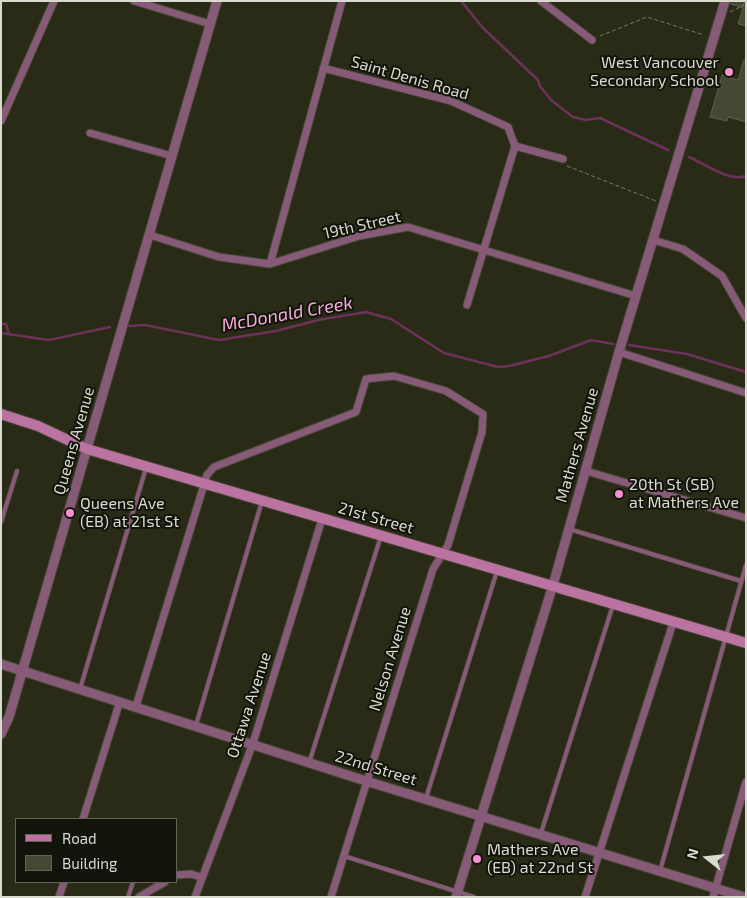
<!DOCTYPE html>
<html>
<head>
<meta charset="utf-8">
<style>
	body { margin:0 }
	#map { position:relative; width:747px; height:898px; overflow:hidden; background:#292b17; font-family:"Exo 2",sans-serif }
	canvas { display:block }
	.frame { position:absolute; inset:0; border:2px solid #d9dbcf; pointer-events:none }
	.legend { position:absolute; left:15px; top:818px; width:162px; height:65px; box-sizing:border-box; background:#12130a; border:1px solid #626359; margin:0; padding:6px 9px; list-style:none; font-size:15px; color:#d9dbcf }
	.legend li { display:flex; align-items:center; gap:10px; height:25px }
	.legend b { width:25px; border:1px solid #626359 }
	.north { position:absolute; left:682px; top:833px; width:50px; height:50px; -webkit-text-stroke:4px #12130a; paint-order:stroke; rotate:286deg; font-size:14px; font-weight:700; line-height:20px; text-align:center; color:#d9dbcf }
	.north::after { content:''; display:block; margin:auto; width:18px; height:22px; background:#d9dbcf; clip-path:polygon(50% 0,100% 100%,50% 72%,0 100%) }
</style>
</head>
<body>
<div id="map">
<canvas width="747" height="898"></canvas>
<div class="frame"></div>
<ul class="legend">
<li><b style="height:6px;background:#bb74a2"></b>Road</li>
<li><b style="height:14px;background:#454934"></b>Building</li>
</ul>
<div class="north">N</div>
</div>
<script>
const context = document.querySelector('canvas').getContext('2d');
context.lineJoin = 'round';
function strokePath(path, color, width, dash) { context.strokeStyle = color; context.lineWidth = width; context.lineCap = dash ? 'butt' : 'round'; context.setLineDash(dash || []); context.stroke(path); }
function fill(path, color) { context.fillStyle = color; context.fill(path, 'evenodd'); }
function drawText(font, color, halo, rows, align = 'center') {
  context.font = font + ' "Exo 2",sans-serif'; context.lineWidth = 4; context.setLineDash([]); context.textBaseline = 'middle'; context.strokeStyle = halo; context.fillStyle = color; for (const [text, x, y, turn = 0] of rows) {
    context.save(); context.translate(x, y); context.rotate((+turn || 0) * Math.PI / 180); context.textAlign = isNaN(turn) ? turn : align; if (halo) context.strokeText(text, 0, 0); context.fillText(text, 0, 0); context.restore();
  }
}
strokePath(new Path2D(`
	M461 1 483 28 538 80 540 86 551 100 573 117 586 120 600 118 668 150
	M689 157C705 164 729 182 746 176
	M1 324H6L9 334
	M129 326 145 325 219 340 276 331 318 320 366 312 391 319 444 353 498 367 509 366 549 356 591 340 613 344
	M1 333 49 340 110 327
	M629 345 687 354 746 372`), '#6d325a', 2.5);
const building = new Path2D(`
	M731 1H746V26L738 24 743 8 731 4Z
	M744 60H746V122L728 117 727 121 710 117 722 75 738 80Z`);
fill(building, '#454934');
strokePath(building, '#5b5f49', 1);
const service = new Path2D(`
	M1 522 17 471
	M569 529 741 581
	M80 689 146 468
	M196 725 262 501
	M309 763 381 536
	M426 798 497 571
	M541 833 613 605
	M344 856 474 897
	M660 871 746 565
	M128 897 133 882`);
const minor = new Path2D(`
	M134 1 210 24
	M541 1 592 40
	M323 68 451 101 508 127 515 146 467 305
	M1 121 54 1
	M90 133 172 156
	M515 146 563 159
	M150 235 219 257 270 264 359 236 408 227 636 296
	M653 240 683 249 722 276 746 318
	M270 264 342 1
	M619 352 746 393
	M586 471 746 518
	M136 706 207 475 214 467 356 412 366 379 394 376 446 391 483 414 482 432 448 545 433 569 331 897
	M83 819 120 701
	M176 875 191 874 201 877
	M59 897 64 882
	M139 897 165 882
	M195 897 253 743 322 519
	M585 897 673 623
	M713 897 746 782`);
const tertiary = new Path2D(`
	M1 664 366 781 744 897
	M1 734 9 717 217 1
	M456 897 553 585 619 352 725 1`);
const secondary = new Path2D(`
	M1 414 38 426 87 449 746 643`);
strokePath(service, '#454734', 5.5);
strokePath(minor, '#454734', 9);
strokePath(tertiary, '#454734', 11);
strokePath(secondary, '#454734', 12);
strokePath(new Path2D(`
	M730 12 744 5 740 1
	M600 36 647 17 704 35
	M567 166 656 201`), '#797b6b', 1, [4, 2.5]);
strokePath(service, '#875a77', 4);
strokePath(minor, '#875a77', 7);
strokePath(tertiary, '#875a77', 9);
strokePath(secondary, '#bb74a2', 10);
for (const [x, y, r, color] of [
	[729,72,5,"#f591d2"],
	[619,494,5,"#f591d2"],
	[70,513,5,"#f591d2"],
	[477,859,5,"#f591d2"]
]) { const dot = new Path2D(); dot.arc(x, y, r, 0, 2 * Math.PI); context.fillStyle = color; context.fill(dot); strokePath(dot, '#12130a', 2); }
drawText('16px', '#d9dbcf', '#12130a', [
	["West Vancouver",719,63,"right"],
	["Secondary School",719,81,"right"],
	["20th St (SB)",629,485],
	["at Mathers Ave",629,503],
	["Queens Ave",80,504],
	["(EB) at 21st St",80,522],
	["Mathers Ave",487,850],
	["(EB) at 22nd St",487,868]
], 'left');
drawText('16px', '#d9dbcf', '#12130a', [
	["Saint Denis Road",410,78,16],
	["19th Street",362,225,-13],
	["Queens Avenue",74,441,-74],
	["Mathers Avenue",577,445,-74],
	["21st Street",376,518,16],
	["Nelson Avenue",390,659,-73],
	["Ottawa Avenue",249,705,-72],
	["22nd Street",376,768,17]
]);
drawText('italic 18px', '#f5acda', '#12130a', [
	["McDonald Creek",287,314,-10]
]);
</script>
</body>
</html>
